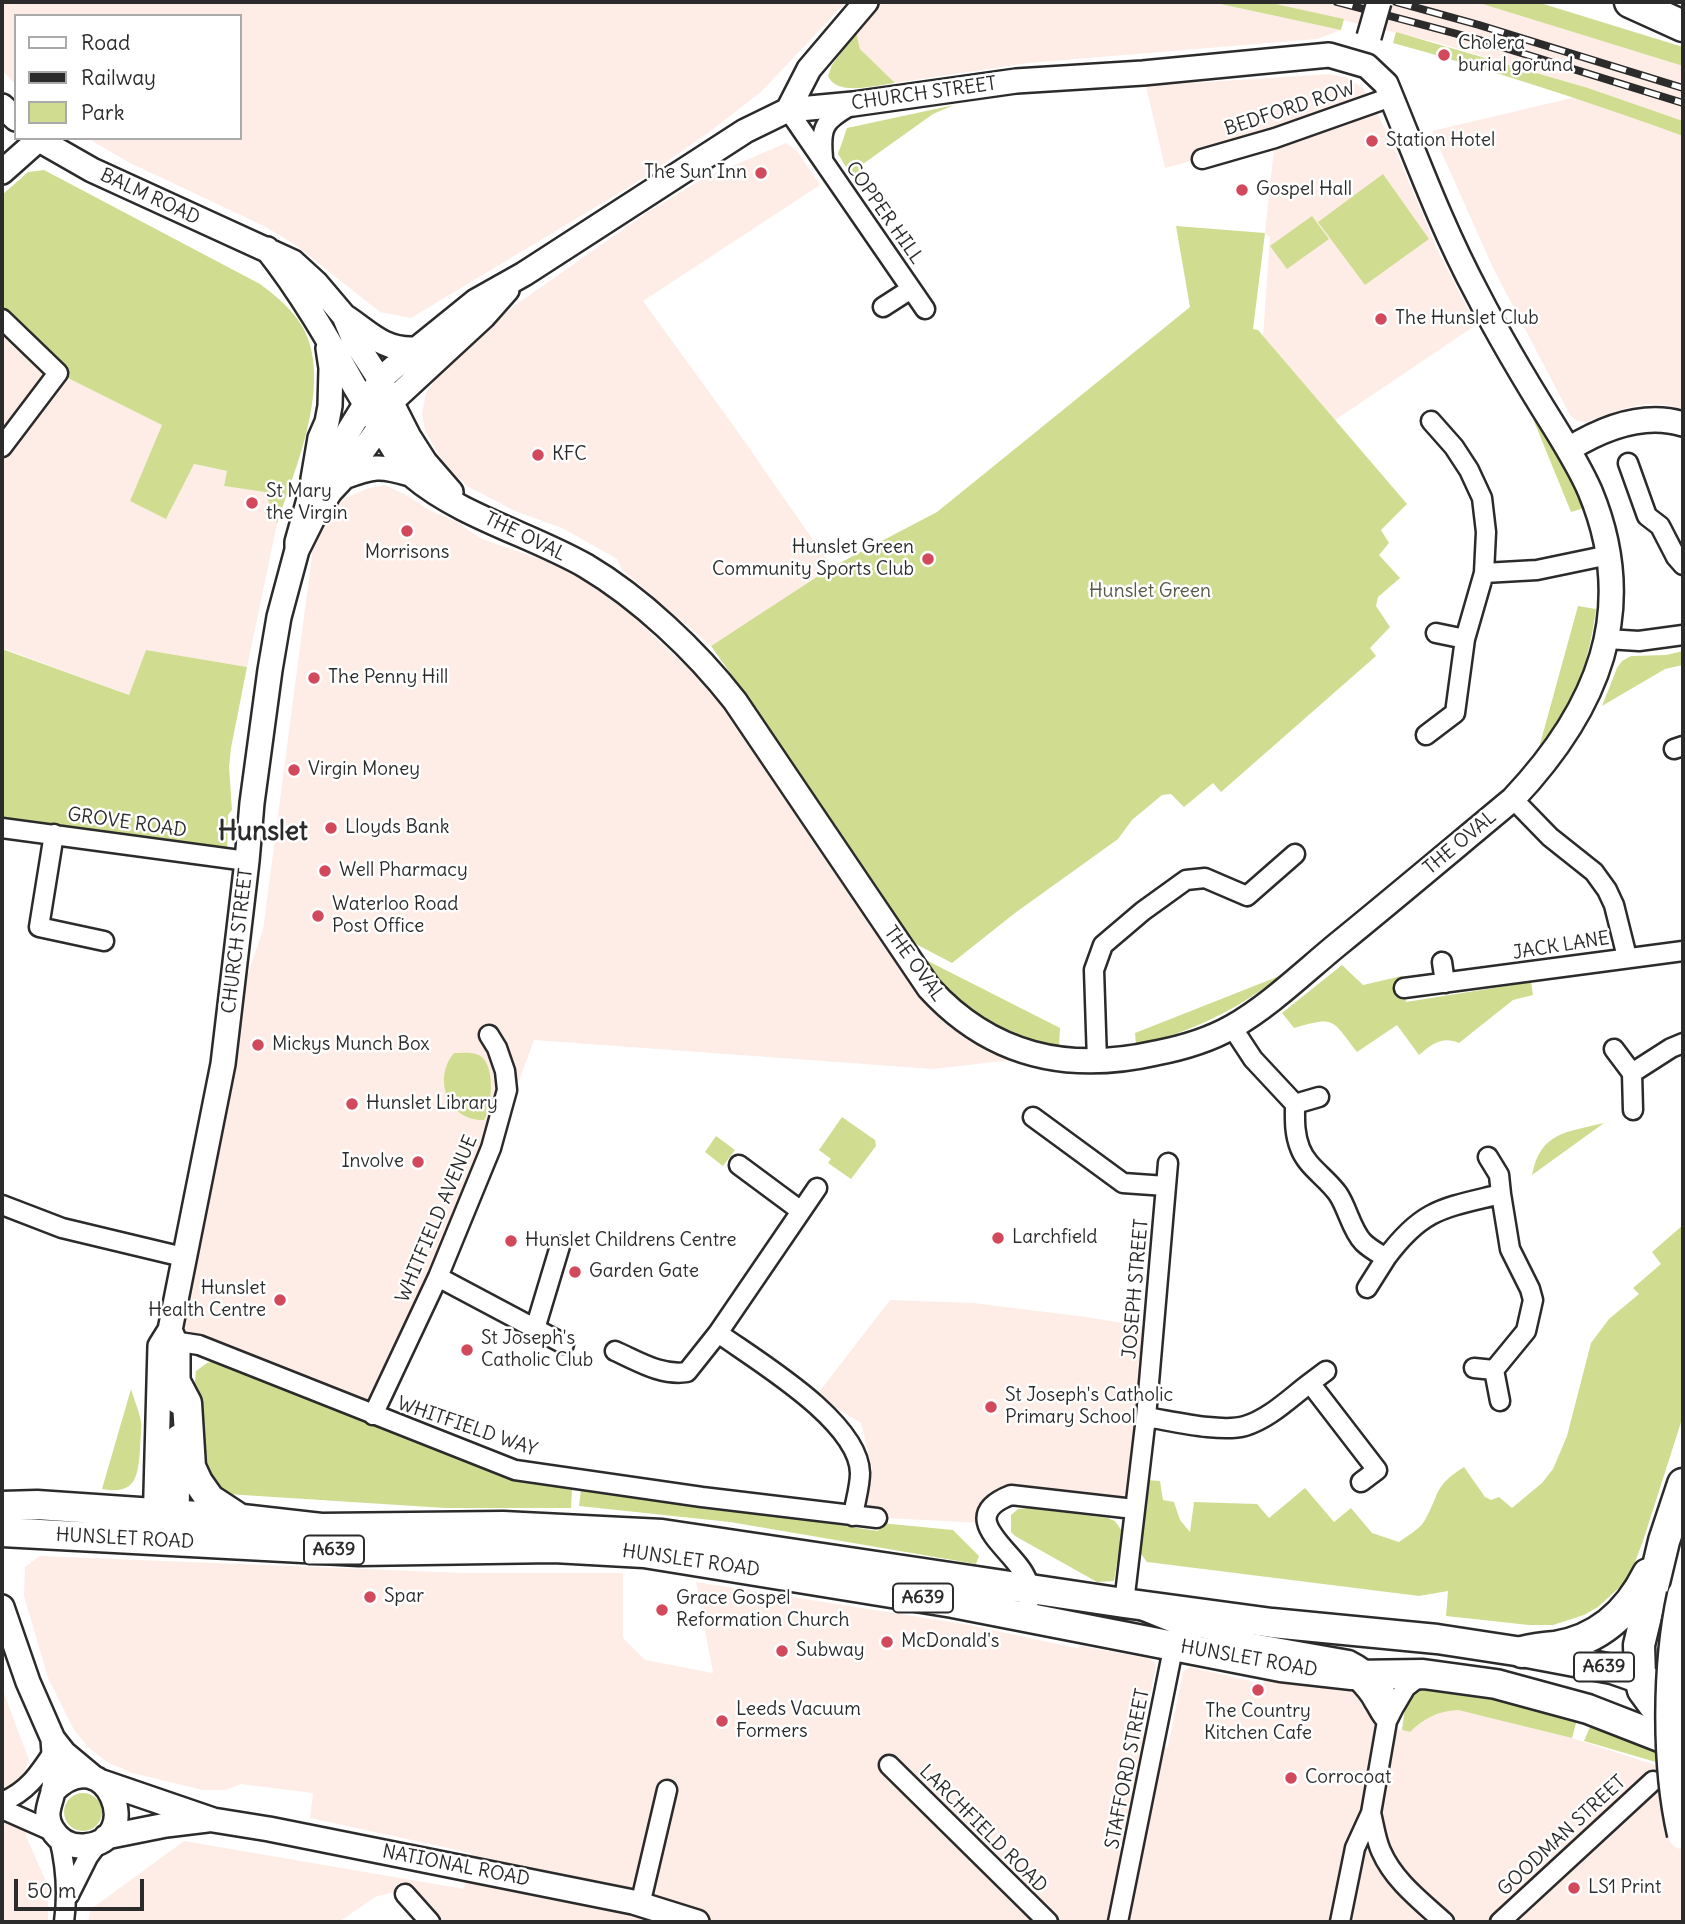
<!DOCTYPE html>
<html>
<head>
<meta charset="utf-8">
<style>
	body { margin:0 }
	#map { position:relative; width:1685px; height:1924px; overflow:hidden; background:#fff; font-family:Delius,sans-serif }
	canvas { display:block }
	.frame { position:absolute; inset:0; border:4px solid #2b2b2b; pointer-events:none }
	.legend { position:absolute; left:14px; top:14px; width:228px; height:126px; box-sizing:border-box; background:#fff; border:2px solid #aaa; margin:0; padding:9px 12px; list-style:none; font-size:21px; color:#2b2b2b }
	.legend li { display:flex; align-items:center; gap:14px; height:35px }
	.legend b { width:35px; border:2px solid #aaa }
	.scale { position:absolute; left:14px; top:1879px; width:130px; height:32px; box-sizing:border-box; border:4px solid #2b2b2b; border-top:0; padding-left:9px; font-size:21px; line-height:24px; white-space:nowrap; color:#2b2b2b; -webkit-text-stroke:5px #fff; paint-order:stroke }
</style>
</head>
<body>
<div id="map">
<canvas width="1685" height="1924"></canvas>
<div class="frame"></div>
<ul class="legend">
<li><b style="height:9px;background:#fff"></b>Road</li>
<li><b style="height:9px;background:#2b2b2b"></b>Railway</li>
<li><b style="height:19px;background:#d0dd91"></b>Park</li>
</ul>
<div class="scale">50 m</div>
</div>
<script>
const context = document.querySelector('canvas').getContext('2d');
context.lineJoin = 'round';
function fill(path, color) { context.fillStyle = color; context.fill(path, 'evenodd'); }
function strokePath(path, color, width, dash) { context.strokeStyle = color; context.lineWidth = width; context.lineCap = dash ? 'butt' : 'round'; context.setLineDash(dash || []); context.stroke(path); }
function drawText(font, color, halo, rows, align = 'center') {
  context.font = font + ' Delius,sans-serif'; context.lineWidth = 5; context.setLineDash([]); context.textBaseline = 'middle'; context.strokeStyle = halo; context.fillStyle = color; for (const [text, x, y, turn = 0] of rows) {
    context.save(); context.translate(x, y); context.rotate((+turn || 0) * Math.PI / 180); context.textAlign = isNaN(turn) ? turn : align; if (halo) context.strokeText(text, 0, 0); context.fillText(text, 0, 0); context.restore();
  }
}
fill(new Path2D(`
	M2 2H846L761 92 708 133 634 184 411 318 380 312 294 244 264 226 130 163 87 138H240V16H16V85L2 70Z
	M883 2H1211L1341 30 1317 39 1028 63 895 83 860 49 856 32Z
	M1266 2H1476L1683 66V121L1588 88 1435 42Z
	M1329 74 1348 78 1363 88 1373 104 1401 163 1437 249 1476 325 1335 420 1263 336 1270 237 1265 233 1275 139 1165 168 1146 86Z
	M1576 97 1683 136V409L1667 405 1646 404 1626 408 1586 422 1577 421 1570 415 1494 270 1432 131Z
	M786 143 797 151 820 185 643 301 733 425 832 567 711 646 622 570 617 559 562 528 515 511 467 486 445 466 425 431 422 414 426 393 438 376 460 353 514 306 648 212 702 179Z
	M2 319 58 373 162 425 130 501 167 518 193 464 227 471 224 486 265 492 277 524 247 667 146 650 129 695 2 648Z
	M385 485 408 496 429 510 455 521 482 539 543 560 573 574 602 592 629 613 701 680 725 706 940 1014 959 1030 1011 1060 933 1069 534 1040 452 1262 394 1399 374 1413 182 1336 187 1280 236 1008 263 930 314 540 328 515 345 498 366 489Z
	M890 1300 973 1303 1086 1317 1154 1328 1134 1509 1011 1495 987 1523 863 1517 872 1468 861 1423 816 1396Z
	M40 1556 465 1573H623V1638L645 1660 713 1673 696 1582 964 1624 1077 1648 1082 1646 1151 1659 1156 1665 1142 1735 1168 1747 1183 1672 1190 1667 1263 1684 1266 1672 1353 1688 1361 1695 1373 1713V1724L1410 1732 1432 1714 1445 1710H1458L1488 1717 1572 1738 1683 1774V1922H430L405 1894 394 1892 375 1897 339 1922H88L91 1909 184 1841 464 1889 471 1853 310 1818 313 1793 241 1784 225 1790H203L132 1773 107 1762 89 1748 74 1730 48 1678 24 1596 25 1567Z
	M2 1688 29 1760 21 1780 26 1836 48 1886V1922H2Z`), '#fdede6');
fill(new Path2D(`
	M1211 2H1266L1344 19 1341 30Z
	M1476 2H1537L1683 47V66Z
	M856 32 860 49 895 83C876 85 837 97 828 76L832 65Z
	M1396 32 1588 88 1683 121V136C1587 101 1491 70 1393 43Z
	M954 105 933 114 863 164 859 188 838 154 847 128Z
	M44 170 260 284C276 296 291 308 302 326 334 381 295 469 277 524L265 492 224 486 227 471 194 464 166 519 130 501 162 425 58 373 2 319V195L28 172Z
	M1383 174 1429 239 1365 285 1318 222Z
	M1312 216 1329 239 1287 269 1270 246Z
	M1176 226 1265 233 1253 329 1258 330 1407 504 1381 530 1389 543 1379 555 1400 578 1378 597 1376 606 1390 627 1370 648 1376 656 1221 792 1213 783 1184 807 1171 794 1162 795 1132 820 1118 839 1015 913 952 963 912 942 758 712 711 646 832 567 937 512 1190 307Z
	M1529 409 1567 474 1584 508 1571 512Z
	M1578 606 1596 609C1588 668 1573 708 1537 755Z
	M2 649 129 695 146 650 247 667 231 748 229 767 232 810 228 815 227 858 2 828Z
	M1683 651V665L1665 669 1602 706 1617 668 1622 661 1631 656 1666 655Z
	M920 957 1060 1028 1059 1047C999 1037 955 1006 920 957Z
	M1342 965 1363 985 1402 976 1406 1002 1531 982 1533 995 1513 1000 1459 1043C1442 1036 1432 1044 1419 1055L1397 1025 1357 1052C1331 1019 1336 1016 1294 1028L1282 1013Z
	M1282 975C1238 1009 1191 1033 1136 1045L1135 1033Z
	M454 1053C463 1053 476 1051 483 1058 495 1071 492 1106 484 1120 448 1121 432 1079 454 1053Z
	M842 1117 875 1140 876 1146 851 1179 828 1163 831 1159 819 1150Z
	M1604 1123 1532 1175C1540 1132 1567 1132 1604 1123Z
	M716 1136 735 1150 723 1166 705 1152Z
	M1683 1225V1416L1643 1541 1632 1570 1622 1585 1598 1607 1584 1615 1553 1625H1529L1446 1616 1448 1591 1419 1596 1147 1562 1141 1554 1147 1480 1160 1481 1163 1500 1174 1502 1180 1520 1190 1532 1194 1502 1257 1504 1269 1518 1305 1488 1334 1522 1351 1508 1372 1533 1399 1542C1407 1536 1420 1529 1425 1520 1441 1491 1433 1487 1464 1467L1485 1497 1491 1500 1499 1497 1512 1508 1542 1483 1553 1469 1567 1436 1591 1343 1609 1319 1639 1294 1633 1288 1661 1264 1652 1252Z
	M217 1360 486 1469 525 1480 572 1489 571 1508H445L227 1494C217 1487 209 1482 203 1471 196 1455 193 1390 196 1371L207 1363Z
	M131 1389C134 1399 139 1411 141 1421 142 1430 140 1441 140 1450 138 1478 135 1495 102 1489Z
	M581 1490 673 1500 878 1531 881 1523 953 1530 979 1556 976 1564 730 1522 579 1506Z
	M1028 1508 1108 1518 1115 1521 1122 1531 1114 1581 1097 1582 1015 1536 1011 1532V1515L1018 1509Z
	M1443 1686 1578 1716 1572 1738 1458 1710C1437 1711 1425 1718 1410 1732L1402 1730C1404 1717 1405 1692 1419 1687 1426 1685 1436 1686 1443 1686Z
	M1592 1722 1683 1757V1770L1584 1741Z
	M64 1812a19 19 0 1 1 38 0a19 19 0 1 1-38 0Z`), '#d0dd91');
const minor = new Path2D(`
	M788 110 925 309
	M823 158C820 127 824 121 850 106
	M1202 159 1275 138 1391 97
	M883 307 911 289
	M2 319 58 373 2 447
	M1628 463 1647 516 1660 526 1676 557 1683 565
	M1484 573 1537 570 1609 555
	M1436 633 1465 639
	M1607 639 1639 641 1683 635
	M1426 735 1455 713 1465 639 1484 573 1486 532 1482 498 1469 470 1454 447 1431 421
	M1674 749 1683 746
	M1513 799 1550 837 1594 872 1607 890 1614 905 1627 957
	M2 828 247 861
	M54 834 39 927 104 941
	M1442 962 1445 983
	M1404 988 1683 951
	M1232 1027 1253 1059 1295 1104C1295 1119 1294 1133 1300 1148 1307 1167 1326 1177 1338 1194 1348 1209 1351 1229 1363 1242 1370 1249 1378 1253 1386 1258 1423 1208 1444 1208 1501 1194L1510 1249 1530 1289 1533 1300 1526 1331 1494 1370
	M1614 1049 1632 1073 1633 1110
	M1097 1061 1094 970 1103 945 1143 911 1186 880 1205 878 1247 896 1295 854
	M1632 1073 1671 1048 1683 1043
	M1295 1104 1319 1097
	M1033 1117 1123 1183 1166 1186
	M1488 1157 1499 1175 1501 1194
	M1168 1163 1146 1417 1124 1603 1178 1625 1206 1629 1247 1642 1349 1660C1371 1671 1385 1686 1393 1709L1387 1721 1371 1813 1355 1848 1340 1922
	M739 1165 801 1211
	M2 1205 62 1228 183 1257
	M438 1277 564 1344
	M1367 1288 1386 1258
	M535 1329 560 1246
	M718 1333C757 1361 859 1421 860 1473 860 1487 855 1502 853 1516
	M166 1340 199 1345 515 1470 702 1497 877 1518
	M615 1351C638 1361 661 1376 687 1372L718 1333 817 1188
	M1474 1368 1494 1370 1500 1401
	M1310 1383 1326 1371
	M373 1415 438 1277 491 1148 507 1090 505 1071 497 1048 489 1035
	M1146 1417C1172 1421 1221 1433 1245 1426 1269 1419 1290 1398 1310 1383L1377 1470 1361 1482
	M1026 1617C1028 1604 1032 1592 1027 1580 1017 1551 952 1518 1011 1495L1134 1509
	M1352 1675C1360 1683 1369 1691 1374 1702 1379 1709 1380 1715 1387 1721
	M1393 1709 1406 1687 1423 1674
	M889 1765 1048 1922
	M2 1802C28 1791 38 1775 54 1751
	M2 1809 54 1832
	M1371 1813C1374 1825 1376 1840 1381 1851 1394 1881 1421 1901 1444 1922
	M59 1838C66 1866 68 1893 64 1922
	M405 1894 430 1922
	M69 1895 88 1857 99 1842
	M640 1905 667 1790
	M1118 1922 1175 1639
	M1500 1922 1653 1781`);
const tertiary = new Path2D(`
	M2 106 16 119
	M788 110 809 69 866 2
	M36 138 92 170 293 262 316 283 344 316 354 340 380 380 409 437 425 462 451 492
	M2 172 38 140
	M267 249C301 292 328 339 355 387 368 409 381 429 394 450 400 458 405 469 413 476 460 516 532 535 586 566 640 598 696 651 735 701L929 988C991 1056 1068 1073 1156 1053 1182 1048 1209 1040 1232 1027 1269 1006 1303 973 1337 945 1396 897 1454 848 1513 799 1597 710 1640 611 1590 491 1580 468 1567 447 1554 426 1527 383 1500 338 1477 293 1441 226 1415 154 1386 84L1367 66 1329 55 1143 73 1016 81 853 104 788 110 745 131 524 274 476 301 392 369 380 380 311 492 297 542V550
	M344 316C369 332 382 350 414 349
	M1569 449C1603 428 1644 412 1683 424
	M344 477C373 466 380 465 410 474
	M313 479 320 438 327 422 330 406 331 368 328 348
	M170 1330 178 1349V1402
	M155 1529 160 1346 170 1330 223 1064 247 861 252 803 270 670 279 617 297 550 312 520 330 492 344 477 379 428 391 402 484 316 507 290
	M177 1532 178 1437
	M2 1607 28 1682 53 1739 64 1753 94 1778
	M53 1739C54 1755 56 1772 54 1788 51 1803 43 1814 52 1829 59 1841 71 1847 84 1846 147 1843 107 1737 53 1791
	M102 1782 213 1820 269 1829 633 1902 697 1922
	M106 1837 166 1825 207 1820`);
const primary = new Path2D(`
	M178 1386 187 1403 191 1467 198 1482 210 1499 239 1518
	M2 1506 37 1505 242 1519 321 1528 503 1526 662 1534 1124 1603 1272 1623 1437 1639 1522 1652 1612 1669 1661 1686
	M2 1532 359 1551 554 1548 644 1553 953 1603 1281 1667 1352 1675 1423 1674 1496 1684 1588 1709 1683 1746`);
const trunk = new Path2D(`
	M1630 2 1683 26
	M1683 1484 1664 1541 1639 1645 1640 1678 1643 1690 1654 1705 1683 1722
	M1522 1652C1534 1649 1544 1648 1555 1647 1599 1640 1629 1612 1648 1574`);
strokePath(minor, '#2b2b2b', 23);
strokePath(tertiary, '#2b2b2b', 28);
strokePath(primary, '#2b2b2b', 33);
strokePath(trunk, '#2b2b2b', 35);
strokePath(minor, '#fff', 18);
strokePath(tertiary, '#fff', 23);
strokePath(primary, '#fff', 28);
strokePath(trunk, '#fff', 30);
const rail = new Path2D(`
	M1337 2 1476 39 1683 103
	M1396 2 1479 25 1683 88`);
strokePath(rail, '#2b2b2b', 8);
strokePath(rail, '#fff', 5, [16]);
const tertiaryBridge = new Path2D(`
	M1369 37 1379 2`);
const trunkBridge = new Path2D(`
	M1683 1595C1668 1664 1667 1765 1683 1834`);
strokePath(tertiaryBridge, '#2b2b2b', 28, []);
strokePath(trunkBridge, '#2b2b2b', 35, []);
strokePath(tertiaryBridge, '#fff', 23);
strokePath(trunkBridge, '#fff', 30);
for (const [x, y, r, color] of [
	[1444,55,7,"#d1495b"],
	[1372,141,7,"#d1495b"],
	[761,173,7,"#d1495b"],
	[1242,190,7,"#d1495b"],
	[1381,319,7,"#d1495b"],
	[538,455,7,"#d1495b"],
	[252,503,7,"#d1495b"],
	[407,531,7,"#d1495b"],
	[928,559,7,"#d1495b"],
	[314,678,7,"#d1495b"],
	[294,770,7,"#d1495b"],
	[331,828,7,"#d1495b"],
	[325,871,7,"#d1495b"],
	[318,916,7,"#d1495b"],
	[258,1045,7,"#d1495b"],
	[352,1104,7,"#d1495b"],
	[418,1162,7,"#d1495b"],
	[998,1238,7,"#d1495b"],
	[511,1241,7,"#d1495b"],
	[575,1272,7,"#d1495b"],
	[280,1300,7,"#d1495b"],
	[467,1350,7,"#d1495b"],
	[991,1407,7,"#d1495b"],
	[370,1597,7,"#d1495b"],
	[662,1610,7,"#d1495b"],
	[887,1642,7,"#d1495b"],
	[782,1651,7,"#d1495b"],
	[1258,1690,7,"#d1495b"],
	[722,1721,7,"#d1495b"],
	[1291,1778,7,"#d1495b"],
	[1574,1888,7,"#d1495b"]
]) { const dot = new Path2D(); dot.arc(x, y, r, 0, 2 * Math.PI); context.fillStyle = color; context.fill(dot); strokePath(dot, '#fff', 2.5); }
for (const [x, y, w] of [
	[334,1550,60],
	[923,1598,60],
	[1604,1667,60]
]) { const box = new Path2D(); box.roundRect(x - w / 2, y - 14.5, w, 29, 5); context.fillStyle = '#fff'; context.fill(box); strokePath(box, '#2b2b2b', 2); }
drawText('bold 18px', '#2b2b2b', null, [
	["A639",334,1550],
	["A639",923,1598],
	["A639",1604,1667]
]);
drawText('19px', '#2b2b2b', '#fff', [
	["Cholera",1458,44],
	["burial gorund",1458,66],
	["Station Hotel",1386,141],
	["The Sun Inn",747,173,"right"],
	["Gospel Hall",1256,190],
	["The Hunslet Club",1395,319],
	["KFC",552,455],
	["St Mary",266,492],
	["the Virgin",266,514],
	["Hunslet Green",914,548,"right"],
	["Community Sports Club",914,570,"right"],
	["Morrisons",407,553,"center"],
	["The Penny Hill",328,678],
	["Virgin Money",308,770],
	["Lloyds Bank",345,828],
	["Well Pharmacy",339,871],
	["Waterloo Road",332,905],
	["Post Office",332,927],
	["Mickys Munch Box",272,1045],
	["Hunslet Library",366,1104],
	["Involve",404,1162,"right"],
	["Larchfield",1012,1238],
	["Hunslet Childrens Centre",525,1241],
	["Garden Gate",589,1272],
	["Hunslet",266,1289,"right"],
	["Health Centre",266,1311,"right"],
	["St Joseph's",481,1339],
	["Catholic Club",481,1361],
	["St Joseph's Catholic",1005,1396],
	["Primary School",1005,1418],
	["Spar",384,1597],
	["Grace Gospel",676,1599],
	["Reformation Church",676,1621],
	["McDonald's",901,1642],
	["Subway",796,1651],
	["Leeds Vacuum",736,1710],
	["Formers",736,1732],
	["The Country",1258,1712,"center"],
	["Kitchen Cafe",1258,1734,"center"],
	["Corrocoat",1305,1778],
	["LS1 Print",1588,1888]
], 'left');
drawText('19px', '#2b2b2b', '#fff', [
	["CHURCH STREET",924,94,-8],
	["BEDFORD ROW",1290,109,-18],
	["BALM ROAD",150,197,25],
	["COPPER HILL",884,213,55],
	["THE OVAL",525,537,26],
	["GROVE ROAD",127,823,8],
	["THE OVAL",1460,843,-40],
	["CHURCH STREET",238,941,-83],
	["JACK LANE",1561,946,-9],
	["THE OVAL",914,964,54],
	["WHITFIELD AVENUE",437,1219,-67],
	["JOSEPH STREET",1136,1289,-85],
	["WHITFIELD WAY",467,1427,19],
	["HUNSLET ROAD",125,1539,3],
	["HUNSLET ROAD",691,1561,8],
	["HUNSLET ROAD",1249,1659,10],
	["STAFFORD STREET",1128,1769,-79],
	["LARCHFIELD ROAD",983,1829,45],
	["GOODMAN STREET",1562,1836,-43],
	["NATIONAL ROAD",456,1866,11]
]);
drawText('19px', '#545844', '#fff', [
	["Hunslet Green",1150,592]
]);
drawText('bold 26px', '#2b2b2b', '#fff', [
	["Hunslet",263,833]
]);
</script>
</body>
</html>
